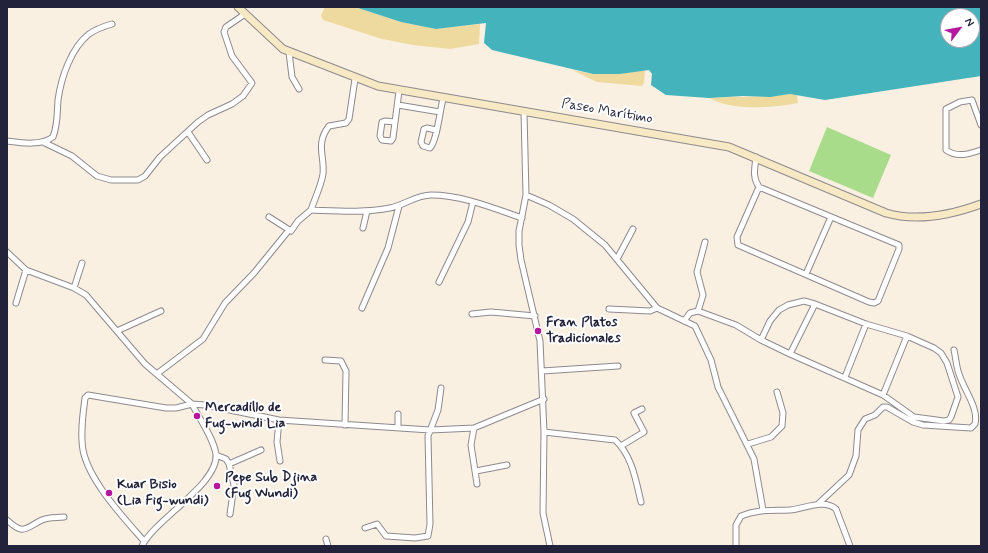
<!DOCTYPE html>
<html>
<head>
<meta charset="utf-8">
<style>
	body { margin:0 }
	#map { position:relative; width:988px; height:553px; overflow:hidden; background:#f9f0e2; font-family:Mynerve,sans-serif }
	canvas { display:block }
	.frame { position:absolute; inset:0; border:8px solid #22223b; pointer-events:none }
	.north { position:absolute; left:940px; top:8px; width:40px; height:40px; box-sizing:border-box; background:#fff; border:1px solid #a7a7b1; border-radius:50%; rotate:58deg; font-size:11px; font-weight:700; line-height:16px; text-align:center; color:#22223b }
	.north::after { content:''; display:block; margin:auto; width:14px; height:18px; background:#b5179e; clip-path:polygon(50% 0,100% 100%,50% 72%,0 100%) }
</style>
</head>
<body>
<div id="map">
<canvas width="988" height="553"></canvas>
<div class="frame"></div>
<div class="north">N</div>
</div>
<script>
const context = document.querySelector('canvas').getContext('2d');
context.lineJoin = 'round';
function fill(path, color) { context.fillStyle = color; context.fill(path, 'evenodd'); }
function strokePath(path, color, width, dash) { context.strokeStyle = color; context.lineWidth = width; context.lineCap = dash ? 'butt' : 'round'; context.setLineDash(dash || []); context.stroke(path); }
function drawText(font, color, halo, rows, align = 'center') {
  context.font = font + ' Mynerve,sans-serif'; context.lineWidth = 4; context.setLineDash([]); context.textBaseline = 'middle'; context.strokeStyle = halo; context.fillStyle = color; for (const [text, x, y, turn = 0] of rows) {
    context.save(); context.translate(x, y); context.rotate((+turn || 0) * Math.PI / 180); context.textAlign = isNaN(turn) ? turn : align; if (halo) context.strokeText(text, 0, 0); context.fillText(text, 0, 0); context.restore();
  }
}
fill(new Path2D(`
	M827 127 891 155 873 198 809 171Z`), '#a8dc8b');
fill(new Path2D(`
	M325 7H355L401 22 436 29 480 24 479 44 450 49 413 45 382 39 323 20 321 15Z
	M572 70 593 74H620L645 70 644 83 642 86 597 82Z
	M790 94 797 95 798 103C772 108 732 111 709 98 736 96 763 98 790 94Z`), '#eeda9e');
fill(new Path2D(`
	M355 7H981V76L825 100 790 94 770 97 743 96 709 98 666 95 651 85 652 74 649 70 620 74H593L492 50 484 43 486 23 436 29 401 22ZM948 16H972V40H948Z`), '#44b3bc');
const minor = new Path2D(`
	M289 52 292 77 299 89
	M398 105 440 112
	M524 112 526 195 519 231V245L521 260 540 341 544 432 543 513 550 546
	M395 122 385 121 382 122 380 136 382 140 391 141 393 138 399 91
	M981 125 972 100 960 102 946 109V150C957 158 969 154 981 150
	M436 130 427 128 424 129 421 142 423 146 430 148C437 141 440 110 443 99
	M188 132 207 160
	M7 141C22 143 41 146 53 137 58 124 57 113 58 100 61 78 71 48 89 34 96 29 105 26 112 24
	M43 142 72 156 97 176 111 180H138L145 176 160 157 198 122 208 115 232 104 243 96 252 83 232 56 224 32 226 27 245 14
	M756 157C755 168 752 177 759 187L737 237 738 245 869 302 874 303 878 301 899 249V245L759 187
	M526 195 549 205 573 219 605 245 657 308 695 326 711 360 718 387 754 459 763 510
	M311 210C315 198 321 186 323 174 325 157 315 144 329 126L346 123 349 119 355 79
	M269 217 291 231 298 221 311 210C338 211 364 213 390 208 405 205 416 195 431 195 462 195 493 208 522 218
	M363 228 367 211
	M7 252 26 270 74 288 86 295 145 364 192 404
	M617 259 633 229
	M806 274 831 217
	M439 282 468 222 473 202
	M74 288 82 263
	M16 303 26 270
	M362 308 388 248 399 206
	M609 309 650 311 657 308
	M698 311 703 295 697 272 705 242
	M472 314 491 312 535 316
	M684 321 690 313 698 311 736 325 761 340 790 354 883 395 914 417 944 421 949 420 951 417 958 397 947 363 941 353 934 348 907 336 866 324 815 304 804 301 788 305 779 310 770 321 761 340
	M117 331 161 311
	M790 354 815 304
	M325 360 341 361 346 371 345 425
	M542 371 618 366
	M158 373 203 339 225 303 254 273 289 230
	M845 377 866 324
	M883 395 907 336
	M279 420 277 442 280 461
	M398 428V414
	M474 428 471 445 477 484
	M544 432 615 440C632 455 636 481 641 502
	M748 444 771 437 782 426 783 413 777 392
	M621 446 644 432 634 413 642 409
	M216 455 226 459 229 464 234 485 230 514
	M229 464 261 450
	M476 471 507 465
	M818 504 849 475 856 456 858 430 865 419 875 415 883 407H887L913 422 923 425 971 428 975 424C979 408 964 390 959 374 956 366 956 358 954 350
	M7 520C24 536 25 528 42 520 49 517 57 518 64 517
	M365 528 377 524 386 536 415 538 428 536 430 524 428 436 438 410 441 388
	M326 539 328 546
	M144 541C123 517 89 481 83 450 80 433 83 414 85 398L88 395 166 408H176L192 404
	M142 546C154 520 219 484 216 454 213 437 200 420 192 404L205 405 279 420 430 430 474 428 544 399
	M736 546V525L741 516C758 509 773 511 790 510 804 509 824 498 836 509L850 546`);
const secondary = new Path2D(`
	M238 7 283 49 378 86 729 147 886 213C917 222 951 215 981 204`);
strokePath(minor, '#8e898e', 7);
strokePath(secondary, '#8e898e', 9);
strokePath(minor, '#fff', 5);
strokePath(secondary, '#f7e9c3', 7);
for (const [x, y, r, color] of [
	[538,331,4,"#b5179e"],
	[197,416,4,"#b5179e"],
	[217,486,4,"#b5179e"],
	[109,493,4,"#b5179e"]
]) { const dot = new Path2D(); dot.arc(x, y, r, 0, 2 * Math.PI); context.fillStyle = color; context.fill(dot); strokePath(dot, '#fff', 1.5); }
drawText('14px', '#22223b', '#fff', [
	["Paseo Marítimo",607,112,10]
]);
drawText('bold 14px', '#22223b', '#fff', [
	["Fran Platos",546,323],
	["Tradicionales",546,339],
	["Mercadillo de",205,408],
	["Fug-windi Lia",205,424],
	["Pepe Sub Djina",225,478],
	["(Fug Wundi)",225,494],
	["Kuar Bisio",117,485],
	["(Lia Fig-wundi)",117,501]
], 'left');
</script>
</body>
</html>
